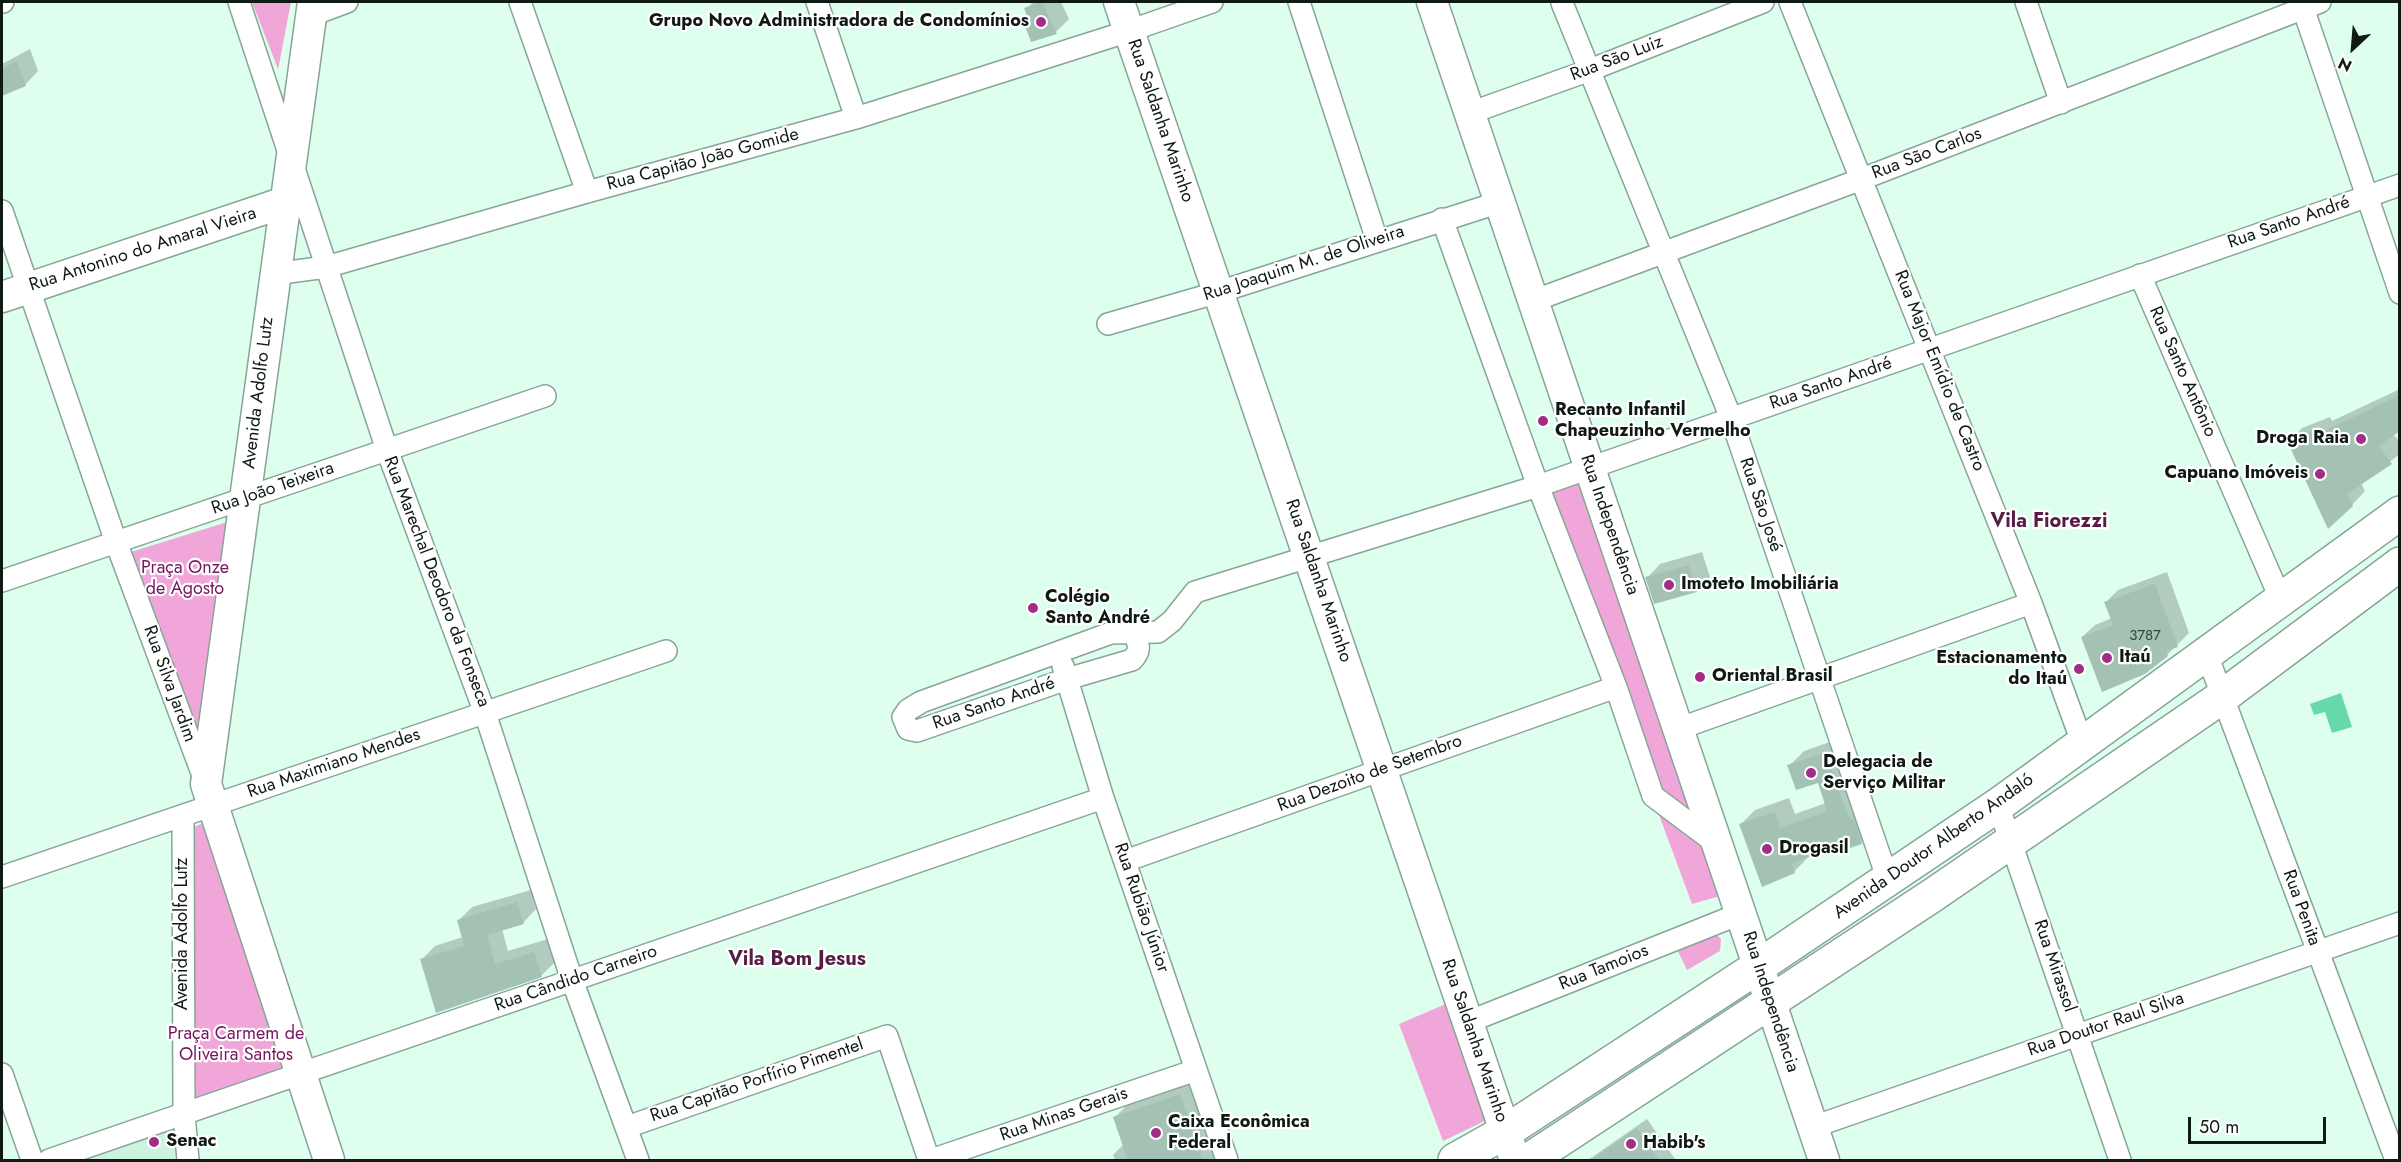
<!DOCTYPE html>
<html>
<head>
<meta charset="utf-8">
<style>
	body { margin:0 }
	#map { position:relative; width:2401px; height:1162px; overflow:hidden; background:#defeee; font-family:Jost,sans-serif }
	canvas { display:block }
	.frame { position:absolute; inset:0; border:3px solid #0f1a15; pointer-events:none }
	.north { position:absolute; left:2323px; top:18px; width:60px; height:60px; -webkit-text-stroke:4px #fff; paint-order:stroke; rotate:206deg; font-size:16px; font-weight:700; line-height:24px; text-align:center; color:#0f1a15 }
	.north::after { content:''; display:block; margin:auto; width:21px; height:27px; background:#0f1a15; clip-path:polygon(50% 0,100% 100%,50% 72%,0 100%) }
	.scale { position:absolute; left:2188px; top:1117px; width:138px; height:27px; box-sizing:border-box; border:3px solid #0f1a15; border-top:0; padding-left:8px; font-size:18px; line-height:21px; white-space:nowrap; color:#0f1a15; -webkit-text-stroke:4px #fff; paint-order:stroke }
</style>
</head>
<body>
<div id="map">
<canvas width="2401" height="1162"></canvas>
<div class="frame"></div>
<div class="north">N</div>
<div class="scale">50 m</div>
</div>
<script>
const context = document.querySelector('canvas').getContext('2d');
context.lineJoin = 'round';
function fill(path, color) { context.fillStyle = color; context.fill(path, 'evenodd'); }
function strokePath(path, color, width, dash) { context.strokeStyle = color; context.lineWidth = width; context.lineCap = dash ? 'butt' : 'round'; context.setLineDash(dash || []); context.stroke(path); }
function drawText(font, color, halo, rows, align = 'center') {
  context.font = font + ' Jost,sans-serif'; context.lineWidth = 4.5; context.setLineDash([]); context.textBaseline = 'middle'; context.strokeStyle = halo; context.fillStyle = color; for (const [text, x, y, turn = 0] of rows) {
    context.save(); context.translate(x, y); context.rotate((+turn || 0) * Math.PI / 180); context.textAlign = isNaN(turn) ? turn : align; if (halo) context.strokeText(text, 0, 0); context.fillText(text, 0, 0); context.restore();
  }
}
fill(new Path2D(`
	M182 1123 185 1160H68Z`), '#cbf3e0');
fill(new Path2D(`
	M252 2H291L278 70V69Z
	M1583 469 1708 833 1658 795 1543 485Z
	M237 519 202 752 131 552Z
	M1655 804 1707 845 1724 895 1692 904Z
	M212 819 291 1072 191 1111 192 828Z
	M1715 933 1721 939 1720 951 1687 970 1676 947Z
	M1455 1000 1493 1117 1443 1141 1399 1024Z`), '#f0a6d8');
fill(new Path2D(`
	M2341 693 2352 727 2332 733 2325 712 2314 715 2310 704Z`), '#66d8aa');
fill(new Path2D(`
	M1033 2H1061L1069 19 1056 32 1027 27 1031 23 1026 9Z
	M30 49 38 71 25 85 2 94V64Z
	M2400 389V430L2393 434 2400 442V454L2361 483 2365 491 2352 505 2289 442 2302 428 2330 417 2332 421Z
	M1702 552 1710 577 1696 590 1647 578 1660 564Z
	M2167 572 2189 633 2167 655 2082 637 2095 625 2112 618 2106 602 2118 590Z
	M1841 738 1876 828 1861 842 1831 847 1809 856 1794 872 1741 824 1755 810 1789 798 1795 814 1826 803 1819 781 1789 766 1804 751Z
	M531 890 536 909 523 923 502 929 508 951 548 939 555 962 541 976 422 959 435 946 463 937 458 921 472 907Z
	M1194 1082 1220 1160H1115L1113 1155 1124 1144 1115 1117 1128 1104Z
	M1647 1119 1675 1159 1674 1160H1588Z`), '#0003');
fill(new Path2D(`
	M1042 2 1057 34 1031 42 1025 26 1030 25 1024 8Z
	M17 61 26 86 2 96V69Z
	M2400 395V431L2379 446 2392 464 2347 494 2353 506 2328 529 2287 441 2316 430 2318 434Z
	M1689 565 1697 592 1654 604 1645 577Z
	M2155 584 2178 647 2166 651 2168 656 2145 674 2102 692 2081 637 2113 625 2104 602Z
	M1826 752 1844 805 1851 820 1854 819 1862 844 1832 854 1831 849 1792 863 1795 873 1762 887 1739 824 1775 812 1780 828 1827 811 1818 783 1796 790 1787 765Z
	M517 902 524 924 487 935 495 964 534 952 542 977 436 1013 420 959 464 946 457 920Z
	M1180 1094 1203 1161H1128L1113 1117Z
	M1637 1128 1660 1161H1590Z`), '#a4c2b4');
const street = new Path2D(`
	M2 2H3
	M239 2 387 450 485 713 572 980 638 1160
	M520 2 587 192
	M817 2 856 118
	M1299 2 1377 240
	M1790 2 2031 603 2082 742
	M2026 2 2061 103
	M2301 2 2400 293
	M1562 3 1731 418 1888 880
	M312 15 347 2
	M1470 113 1590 70 1763 2
	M2 211 116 542 205 781
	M1442 219 1538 486 1616 687 1653 796 1717 844
	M274 274 326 267 587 192 856 118 1129 31 1212 2
	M2140 275 2281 600
	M1533 301 1862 179 2320 2
	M1108 324 1219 292 1500 202
	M2 581 545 396
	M1135 634C1139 646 1141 651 1132 660L1067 679 917 731 908 729 903 717 908 710 921 702 1111 633 1158 632 1172 621 1195 592 1538 486 2400 185
	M2207 655 2396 1160
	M1063 666 1103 798 1227 1160
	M1678 729 2031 603
	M1998 805 2120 1160
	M183 816 184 1114 188 1160
	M1125 861 1616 687
	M2 877 666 651
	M1468 1022 1727 919 1742 918
	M2 1074 32 1160
	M627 1127 887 1036 929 1160
	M1813 1127 2400 923
	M49 1160 1103 798
	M931 1160 1196 1070`);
const secondary = new Path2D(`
	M313 2 206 784 329 1160
	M1119 2 1515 1160
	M1432 2 1824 1160
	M2 297 285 202`);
const primary = new Path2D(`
	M1455 1160 1505 1132 1759 966 1998 805 2400 513
	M1529 1160 1930 897 2222 697 2400 564`);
strokePath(street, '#87a597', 24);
strokePath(secondary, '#87a597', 33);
strokePath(primary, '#87a597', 36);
strokePath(street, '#fff', 21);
strokePath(secondary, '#fff', 30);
strokePath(primary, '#fff', 33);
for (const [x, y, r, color] of [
	[1041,22,6,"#a22d86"],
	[1543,421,6,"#a22d86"],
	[2361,439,6,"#a22d86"],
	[2320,474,6,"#a22d86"],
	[1669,585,6,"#a22d86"],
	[1033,608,6,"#a22d86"],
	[2107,658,6,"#a22d86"],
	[2079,669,6,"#a22d86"],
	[1700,677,6,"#a22d86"],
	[1811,773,6,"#a22d86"],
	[1767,849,6,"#a22d86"],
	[1156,1133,6,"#a22d86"],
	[154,1142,6,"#a22d86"],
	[1631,1144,6,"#a22d86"]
]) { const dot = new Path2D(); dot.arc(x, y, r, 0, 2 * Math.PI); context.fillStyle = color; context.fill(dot); strokePath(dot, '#fff', 2); }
drawText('15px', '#34443d', null, [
	["3787",2145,636]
]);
drawText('bold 18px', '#0f1a15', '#fff', [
	["Grupo Novo Administradora de Condomínios",1029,22,"right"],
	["Recanto Infantil",1555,411],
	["Chapeuzinho Vermelho",1555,432],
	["Droga Raia",2349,439,"right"],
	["Capuano Imóveis",2308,474,"right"],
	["Imoteto Imobiliária",1681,585],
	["Colégio",1045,598],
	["Santo André",1045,619],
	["Itaú",2119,658],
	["Estacionamento",2067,659,"right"],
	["do Itaú",2067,680,"right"],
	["Oriental Brasil",1712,677],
	["Delegacia de",1823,763],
	["Serviço Militar",1823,784],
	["Drogasil",1779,849],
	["Caixa Econômica",1168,1123],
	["Federal",1168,1144],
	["Senac",166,1142],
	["Habib's",1643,1144]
], 'left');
drawText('18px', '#0f1a15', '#fff', [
	["Rua São Luiz",1617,59,-21],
	["Rua Saldanha Marinho",1160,121,71],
	["Rua São Carlos",1927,154,-21],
	["Rua Capitão João Gomide",703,160,-15],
	["Rua Santo André",2289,223,-19],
	["Rua Antonino do Amaral Vieira",143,250,-18],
	["Rua Joaquim M. de Oliveira",1304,264,-18],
	["Rua Major Emídio de Castro",1939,371,68],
	["Rua Santo Antônio",2182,372,66],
	["Rua Santo André",1831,384,-19],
	["Avenida Adolfo Lutz",259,393,-83],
	["Rua João Teixeira",273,489,-19],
	["Rua São José",1760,505,71],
	["Rua Independência",1609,525,71],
	["Rua Saldanha Marinho",1318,581,71],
	["Rua Marechal Deodoro da Fonseca",436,582,69],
	["Rua Silva Jardim",169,684,70],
	["Rua Santo André",994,704,-19],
	["Rua Maximiano Mendes",334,764,-19],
	["Rua Dezoito de Setembro",1370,774,-20],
	["Avenida Doutor Alberto Andaló",1934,847,-35],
	["Rua Rubião Júnior",1141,908,71],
	["Rua Penita",2301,908,70],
	["Avenida Adolfo Lutz",183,934,-90],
	["Rua Mirassol",2054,966,71],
	["Rua Tamoios",1604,968,-22],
	["Rua Cândido Carneiro",576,979,-19],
	["Rua Independência",1770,1002,72],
	["Rua Doutor Raul Silva",2106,1025,-19],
	["Rua Saldanha Marinho",1474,1041,71],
	["Rua Capitão Porfírio Pimentel",757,1081,-19],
	["Rua Minas Gerais",1064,1115,-19]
]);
drawText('18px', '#781562', '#fff', [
	["Praça Onze",185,569],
	["de Agosto",185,590],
	["Praça Carmem de",236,1035],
	["Oliveira Santos",236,1056]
]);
drawText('bold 20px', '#561e47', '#fff', [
	["Vila Fiorezzi",2049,522],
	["Vila Bom Jesus",797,960]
]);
</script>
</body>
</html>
